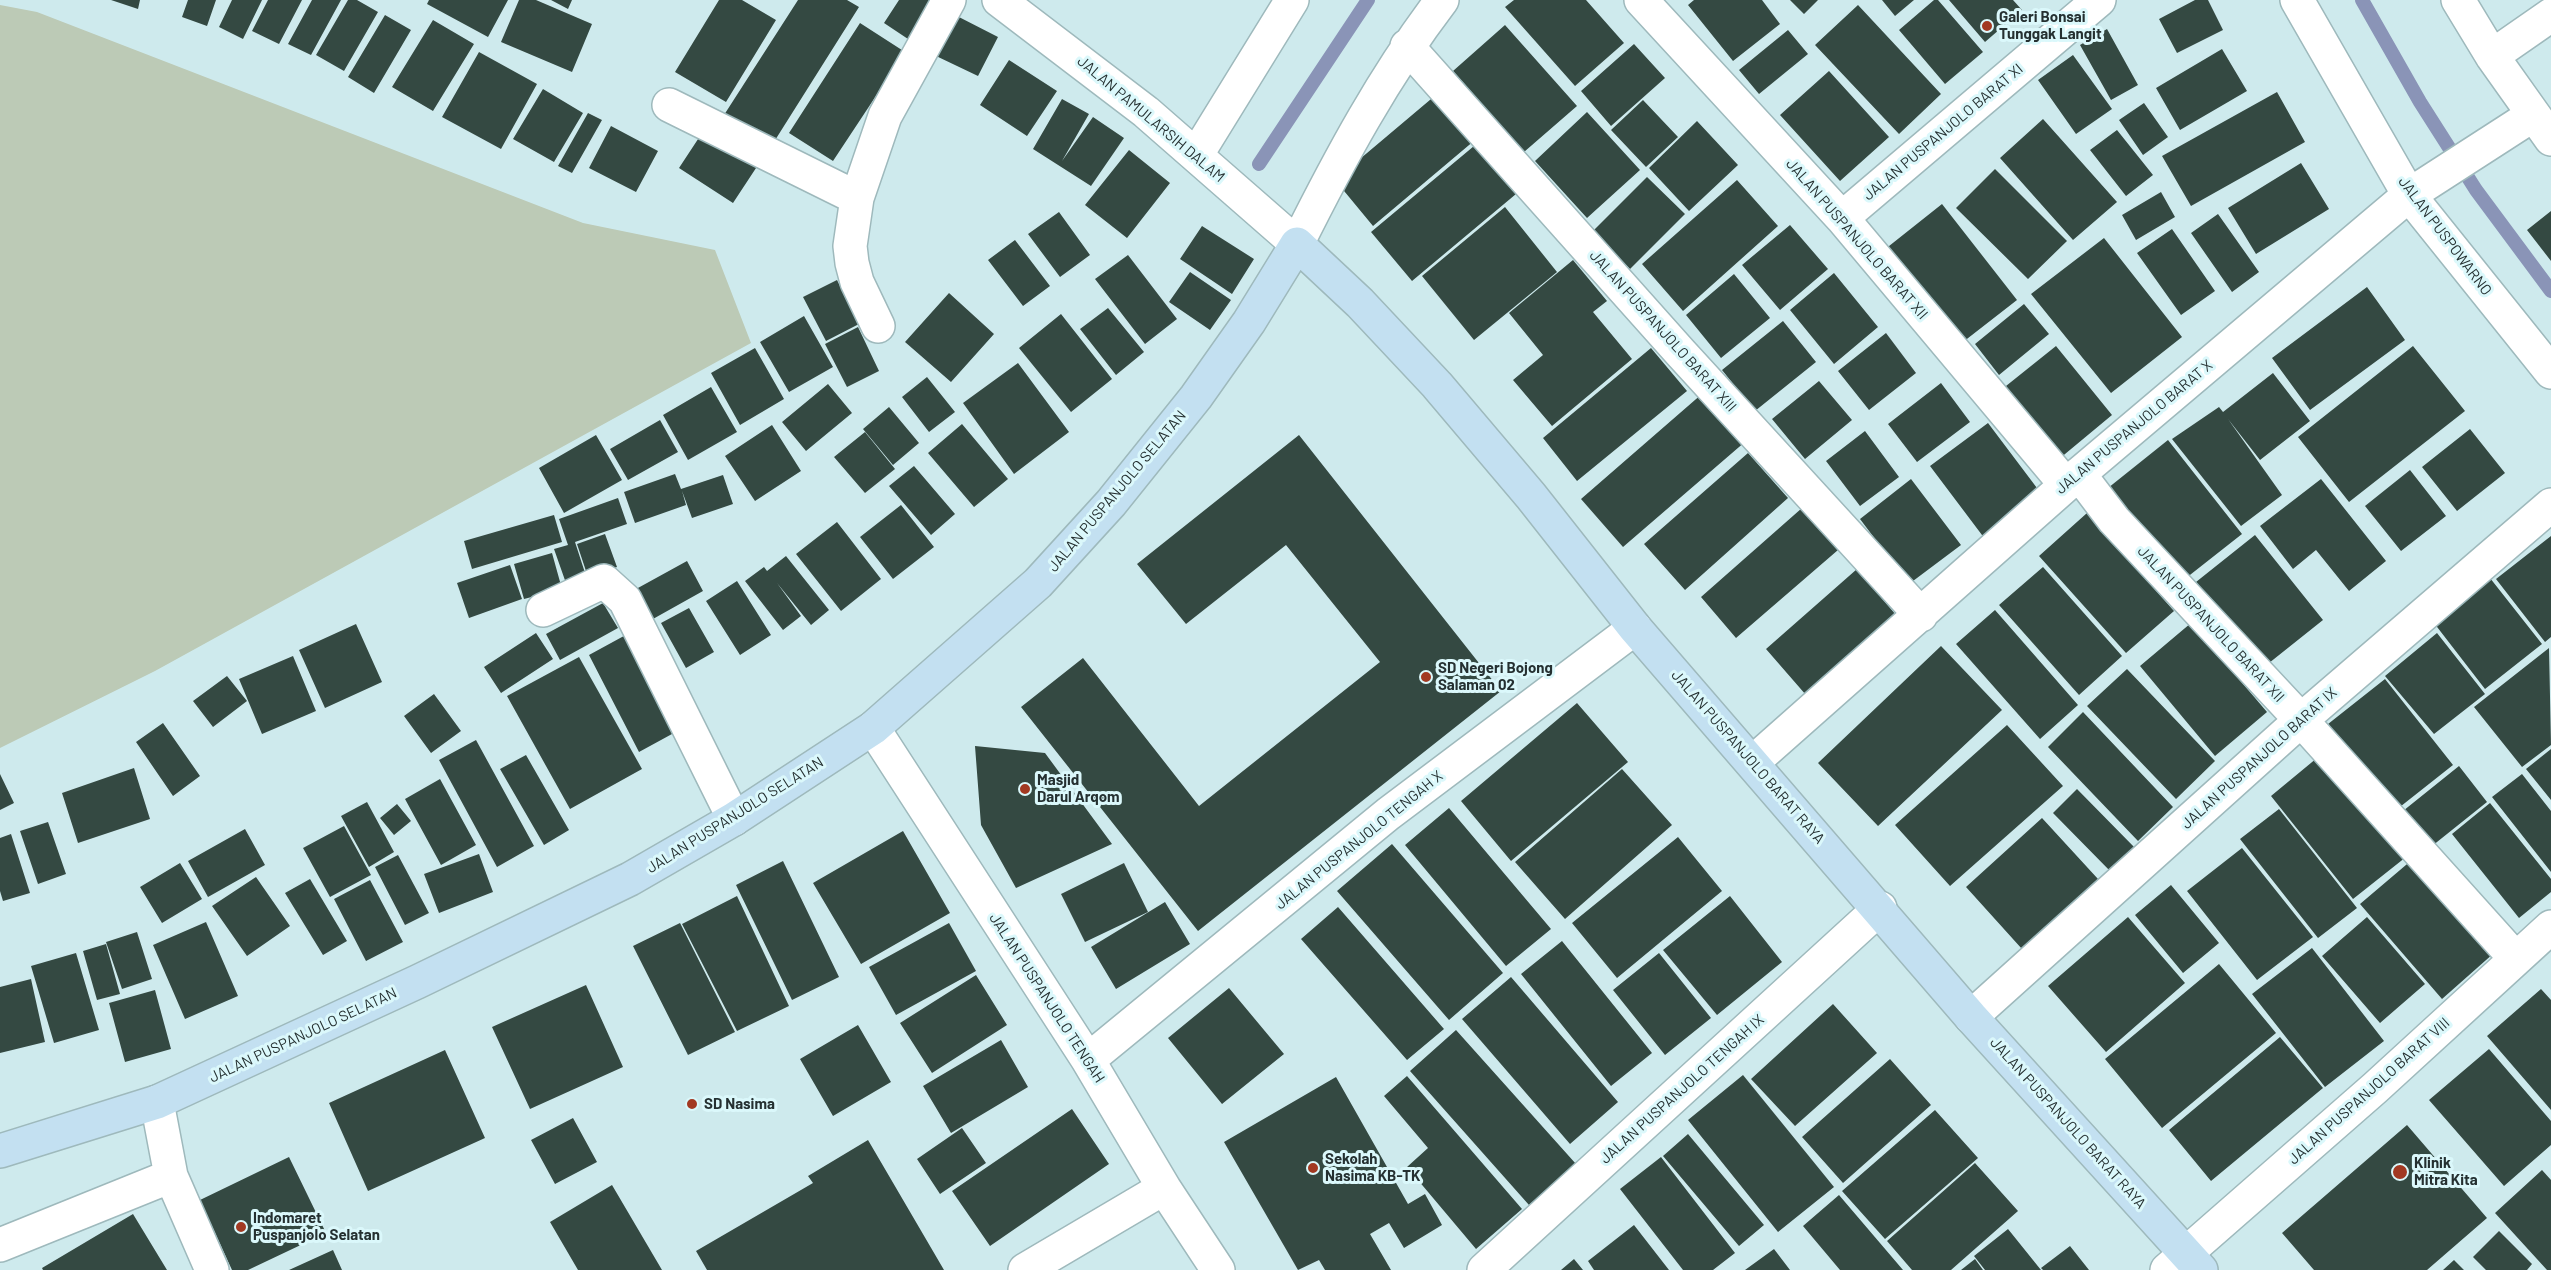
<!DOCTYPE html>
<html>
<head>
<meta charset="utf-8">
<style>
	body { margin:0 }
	canvas { display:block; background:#ceeaed }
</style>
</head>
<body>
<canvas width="2551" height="1270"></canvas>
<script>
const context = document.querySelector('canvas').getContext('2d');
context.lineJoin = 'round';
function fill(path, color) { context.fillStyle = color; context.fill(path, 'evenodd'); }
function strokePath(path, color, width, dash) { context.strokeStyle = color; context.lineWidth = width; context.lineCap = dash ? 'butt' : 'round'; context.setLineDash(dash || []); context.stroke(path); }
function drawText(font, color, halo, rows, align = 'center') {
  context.font = font + ' Barlow,sans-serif'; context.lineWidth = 6; context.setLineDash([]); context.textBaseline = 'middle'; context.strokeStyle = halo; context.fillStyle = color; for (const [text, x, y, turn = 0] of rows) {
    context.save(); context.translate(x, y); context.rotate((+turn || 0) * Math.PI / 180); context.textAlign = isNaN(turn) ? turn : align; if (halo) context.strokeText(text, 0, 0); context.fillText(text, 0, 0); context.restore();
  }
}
fill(new Path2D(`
	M0 5 37 12 583 223 715 250 751 343 155 671 0 748Z`), '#bccab6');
strokePath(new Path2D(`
	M2362 0 2420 102 2476 190 2551 291
	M1259 164 1368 0`), '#8a94b7', 14);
fill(new Path2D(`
	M111 0H140L138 9Z
	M188 0H216L207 26 182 17Z
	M232 0H262L243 39 219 27Z
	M268 0H302L279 44 252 31Z
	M312 0H341L311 55 288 44Z
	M348 0H357L378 12 344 71 316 55Z
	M429 0H508L488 37 427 4Z
	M519 0H536L592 24 572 72 501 42Z
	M551 0H572L568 9Z
	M719 0H742L776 20 726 102 675 72Z
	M798 0H847L859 7 772 145 724 115Z
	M899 0H931L917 45 884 23Z
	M1514 0H1586L1624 43 1575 86 1505 7Z
	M1694 0H1762L1780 24 1733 61 1688 5Z
	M1790 0H1818L1804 14Z
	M1882 0H1914L1895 16Z
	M1934 0H1938L1983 52 1945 84 1899 30Z
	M1949 0H2013L2022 10 1985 42Z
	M2195 0H2208L2223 30 2177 53 2159 19Z
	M1858 5 1941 94 1899 134 1815 45Z
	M385 15 411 30 374 93 348 77Z
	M955 15 998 37 978 76 934 55Z
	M433 20 474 44 433 111 392 87Z
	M860 23 905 52 833 161 789 133Z
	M1505 25 1577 106 1524 152 1453 71Z
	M2107 29 2138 85 2111 100 2080 45Z
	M1788 30 1808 54 1759 94 1739 70Z
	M1634 44 1665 78 1611 126 1581 91Z
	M2222 49 2247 91 2180 130 2156 88Z
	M479 52 537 84 501 149 442 117Z
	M2073 55 2112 109 2076 134 2038 80Z
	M1009 60 1057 91 1027 136 980 105Z
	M1829 71 1889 137 1840 181 1780 115Z
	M543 89 583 113 554 162 513 139Z
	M2277 92 2305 142 2191 206 2162 156Z
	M1437 94 1475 140 1373 226 1335 180Z
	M1062 99 1089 114 1062 161 1093 117 1124 138 1091 186 1033 149Z
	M1643 100 1678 137 1646 167 1611 130Z
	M2144 103 2168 137 2143 155 2119 120Z
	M1587 112 1640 170 1587 218 1535 161Z
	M588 113 602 120 572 173 558 166Z
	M2043 119 2117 202 2073 240 2000 158Z
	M1697 121 1738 165 1689 211 1649 168Z
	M611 126 658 151 636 192 589 168Z
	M704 130 758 165 733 203 679 168Z
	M2117 130 2153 175 2126 196 2090 150Z
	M1474 146 1516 194 1412 281 1371 232Z
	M1129 150 1170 183 1127 238 1085 205Z
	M2301 163 2329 209 2256 254 2228 208Z
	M1995 169 2067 241 2028 279 1956 208Z
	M1647 177 1685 214 1630 269 1593 231Z
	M1737 180 1778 226 1683 311 1642 264Z
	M2161 192 2175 217 2136 240 2122 215Z
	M1942 204 2017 300 1954 349 1879 254Z
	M1505 207 1557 272 1474 340 1422 276Z
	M2551 211V261L2527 230Z
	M1059 212 1090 255 1060 277 1028 234Z
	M2218 214 2259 272 2232 292 2191 233Z
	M1790 225 1828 269 1780 310 1742 265Z
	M1202 226 1254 259 1232 294 1180 259Z
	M2172 229 2215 291 2181 315 2137 253Z
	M2104 238 2182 337 2111 393 2031 294Z
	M1015 240 1050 286 1023 306 988 260Z
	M1128 255 1177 319 1145 344 1095 279Z
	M1573 260 1607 301 1593 312 1632 359 1552 426 1513 380 1543 355 1509 313Z
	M1190 272 1231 300 1210 330 1169 302Z
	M1834 273 1878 327 1834 364 1790 310Z
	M1734 274 1770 318 1721 358 1686 315Z
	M837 280 859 324 826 341 803 297Z
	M2367 287 2405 340 2310 410 2272 358Z
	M949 293 994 334 951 382 905 342Z
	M2024 304 2049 334 1999 375 1975 344Z
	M1108 308 1144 352 1116 375 1080 329Z
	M1061 314 1112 379 1071 412 1019 348Z
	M804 316 833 367 789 392 760 342Z
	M1783 321 1816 362 1755 411 1722 370Z
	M858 327 879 371 847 387 825 344Z
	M1886 333 1916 373 1869 410 1838 371Z
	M2056 346 2112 415 2053 464 1996 394Z
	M2413 346 2465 411 2349 502 2298 437Z
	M755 348 784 399 740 425 711 373Z
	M1651 348 1687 391 1577 481 1543 438Z
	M1018 363 1069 432 1014 474 963 403Z
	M2273 373 2310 421 2260 460 2228 419 2282 495 2241 526 2172 439 2219 407 2223 412Z
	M927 377 955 412 929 432 902 397Z
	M1819 381 1852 420 1805 459 1772 419Z
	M1941 383 1970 422 1917 462 1888 424Z
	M828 384 852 413 806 451 782 422Z
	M711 387 737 432 688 460 663 415Z
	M1703 393 1746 441 1623 547 1581 499Z
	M889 407 919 443 893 465 863 429Z
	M660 420 678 452 628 480 610 449Z
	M1988 423 2043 496 1985 539 1930 466Z
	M962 424 1008 479 974 507 928 453Z
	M772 425 801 471 755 501 725 456Z
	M2470 429 2505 473 2457 511 2422 467Z
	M1865 431 1899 477 1860 506 1826 461Z
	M865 432 895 469 865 493 834 457Z
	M596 435 622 480 564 513 539 468Z
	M1299 435 1501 691 1198 931 1021 707 1083 658 1199 806 1380 662 1286 545 1186 624 1137 564Z
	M2168 440 2242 534 2181 582 2108 488Z
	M1748 453 1788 498 1685 590 1644 544Z
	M914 466 955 514 931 535 889 486Z
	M2410 470 2446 516 2401 551 2365 506Z
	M675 474 681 489 723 475 733 504 692 518 682 491 686 505 635 523 624 492Z
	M1911 479 1961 545 1909 584 1860 519Z
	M2321 479 2386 561 2349 591 2316 550 2293 569 2260 526Z
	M618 498 627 524 575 542 587 579 567 586 554 549 568 545 559 519Z
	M901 505 934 547 893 579 860 537Z
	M1802 508 1838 550 1736 638 1701 597Z
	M2087 513 2174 611 2126 653 2039 556Z
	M554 515 562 542 472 569 464 541Z
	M837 522 881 579 841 611 796 554Z
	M605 534 617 567 588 577 577 544Z
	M2255 535 2323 620 2264 667 2196 582Z
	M2551 536V637L2545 642 2496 579Z
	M552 553 562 589 524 599 514 564Z
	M786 556 829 610 811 625 777 583 801 616 783 630 745 581 764 567 767 571Z
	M687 561 703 591 644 624 627 594Z
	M510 565 522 599 469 618 457 583Z
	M2043 567 2122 656 2079 695 1999 605Z
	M1857 569 1896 615 1806 695 1766 649Z
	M2490 578 2542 644 2485 689 2434 623Z
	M737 581 771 635 740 655 706 601Z
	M603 603 618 628 560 660 546 634Z
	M689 608 714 652 686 668 661 623Z
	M1995 610 2078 705 2040 739 1956 644Z
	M2191 623 2267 712 2215 756 2140 666Z
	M356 624 382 682 325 708 299 650Z
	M633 631 683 728 639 752 589 655Z
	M536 633 553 659 501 693 484 667Z
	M2437 633 2485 694 2434 734 2385 676Z
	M1941 646 2002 710 1878 826 1818 763Z
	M2549 648 2551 745 2522 767 2474 707Z
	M293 656 316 711 262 734 239 679Z
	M579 657 642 769 570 809 507 696Z
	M2127 669 2215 761 2176 799 2087 706Z
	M227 676 247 701 213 727 193 701Z
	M2385 679 2453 765 2391 814 2323 728Z
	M434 694 461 731 431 753 404 716Z
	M1577 703 1628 762 1511 861 1461 801Z
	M2083 712 2173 807 2138 841 2048 747Z
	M163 723 200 776 173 796 136 742Z
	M2007 725 2063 786 1950 886 1895 825Z
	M476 740 534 846 497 867 439 760Z
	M975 746 1045 753 1112 844 1016 888 981 825Z
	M2551 749V800L2526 769Z
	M2323 753 2406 857 2353 899 2271 796Z
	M526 755 569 830 544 845 500 769Z
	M2459 766 2487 802 2427 850 2398 815Z
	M134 768 150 819 78 843 62 793Z
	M1622 769 1672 825 1565 919 1515 862Z
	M0 774 14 803 0 810Z
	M2522 774 2551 811V872L2492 797Z
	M440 779 476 845 441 865 405 799Z
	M2077 789 2136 849 2112 873 2053 813Z
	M367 802 394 852 369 867 341 816Z
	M2490 803 2551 879V892L2519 918 2452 834Z
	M397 804 411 821 394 835 380 818Z
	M1449 808 1551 929 1506 966 1405 845Z
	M2279 809 2357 908 2318 938 2240 839Z
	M2042 818 2098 879 2022 949 1966 887Z
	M48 822 66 874 38 884 20 831Z
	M344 826 371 875 330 897 303 848Z
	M245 829 265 865 208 897 188 861Z
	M903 831 950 913 861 964 813 883Z
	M11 834 30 893 3 901 0 891V838Z
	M1678 837 1722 891 1617 978 1572 923Z
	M1392 844 1503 973 1449 1020 1337 891Z
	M2242 848 2313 937 2257 980 2187 891Z
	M479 854 493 892 439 913 424 874Z
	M398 855 429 913 405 925 375 867Z
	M2413 859 2494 953 2442 999 2360 904Z
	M783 861 839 977 792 1000 736 885Z
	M180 863 202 899 162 923 140 887Z
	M1124 863 1148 912 1085 942 1061 894Z
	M256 877 290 926 247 956 212 906Z
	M310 879 347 941 323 955 285 893Z
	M370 880 403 942 366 961 334 899Z
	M2171 885 2219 943 2183 973 2135 915Z
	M737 896 789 1006 737 1031 682 924Z
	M1730 896 1782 962 1717 1015 1663 950Z
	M1165 902 1190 944 1116 989 1091 947Z
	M1338 907 1444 1029 1407 1060 1301 939Z
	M2128 917 2185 983 2106 1052 2048 986Z
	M2367 917 2425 984 2380 1023 2322 956Z
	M206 922 238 996 185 1019 153 945Z
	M680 923 735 1032 688 1055 633 946Z
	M949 923 976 971 896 1015 869 967Z
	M137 932 152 979 122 989 106 942Z
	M1562 941 1652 1053 1611 1086 1521 974Z
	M106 944 120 994 97 1000 83 951Z
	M2312 948 2384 1041 2325 1087 2252 994Z
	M76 953 99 1030 54 1043 31 966Z
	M1659 953 1711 1018 1665 1055 1613 990Z
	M2219 964 2276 1033 2162 1128 2105 1059Z
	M976 975 1007 1025 932 1073 900 1023Z
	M1511 977 1618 1102 1570 1144 1462 1019Z
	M31 979 45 1042 0 1053V987Z
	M586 985 623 1067 530 1109 492 1027Z
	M1229 988 1284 1054 1222 1104 1168 1038Z
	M2541 989 2551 1000V1110L2487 1036Z
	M155 990 171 1049 125 1062 109 1003Z
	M1833 1004 1877 1053 1795 1126 1751 1079Z
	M858 1025 891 1082 833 1116 800 1059Z
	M1456 1030 1576 1164 1529 1205 1410 1071Z
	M2280 1037 2323 1088 2211 1181 2169 1130Z
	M1001 1040 1028 1087 951 1133 923 1086Z
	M2489 1049 2551 1121V1145L2504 1186 2429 1100Z
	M445 1050 485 1138 368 1191 329 1103Z
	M1890 1059 1931 1105 1843 1183 1802 1137Z
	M1743 1075 1834 1187 1778 1232 1688 1120Z
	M1407 1076 1522 1209 1476 1249 1407 1167 1428 1148 1384 1096Z
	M1336 1077 1408 1204 1425 1194 1442 1225 1404 1248 1389 1223 1370 1234 1391 1270H1325L1319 1260 1298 1270 1224 1142Z
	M1072 1109 1109 1164 990 1246 952 1191Z
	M1935 1110 1978 1158 1885 1239 1842 1191Z
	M573 1118 597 1162 555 1184 531 1140Z
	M2407 1125 2487 1218 2427 1270H2314L2282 1233Z
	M962 1128 986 1163 940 1194 917 1159Z
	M1688 1134 1764 1225 1739 1246 1663 1156Z
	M868 1140 944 1270H707L696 1251 813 1183 808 1176Z
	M289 1157 326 1233 248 1270H232L200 1200Z
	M1661 1157 1735 1253 1713 1270H1683L1620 1189Z
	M1975 1163 2018 1211 1951 1270H1912L1887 1241Z
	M2542 1170 2551 1180V1270H2547L2495 1213Z
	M612 1185 662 1270H578L550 1222Z
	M1839 1195 1903 1270H1840L1803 1226Z
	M133 1214 167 1270H43L42 1268Z
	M1634 1225 1669 1270H1594L1588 1261Z
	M2008 1229 2041 1270H1985L1974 1256Z
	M2499 1231 2532 1264 2527 1270H2486L2473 1257Z
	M2070 1246 2089 1270H2043L2041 1268Z
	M1774 1249 1790 1270H1745Z
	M333 1250 342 1270H289Z
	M1574 1259 1583 1270H1561Z
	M1975 1259 1983 1270H1961Z
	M2454 1260 2464 1270H2443Z`), '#344942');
const street = new Path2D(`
	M999 0 1146 112 1297 244C1340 158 1384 76 1442 0
	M1641 0 1842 218 2066 485
	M2297 0 2409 195 2551 372
	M2458 0 2492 56 2551 139
	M1407 46 1680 352 1921 615
	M2492 56 2551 15
	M669 105 857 198
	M1197 154 1292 0
	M1842 218 2099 0
	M878 326 857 282 852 263 850 246 857 198 885 116 949 0
	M2079 474 2114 520 2301 720 2516 959
	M543 610 604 581 625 600 734 819
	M873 728 1088 1060 1164 1188 1218 1270
	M1753 762 2066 485 2409 195 2533 115
	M1971 1017 2301 720 2551 505
	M1088 1060 1388 814 1635 628
	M157 1102 171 1176 212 1270
	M0 1245 171 1176
	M1025 1270 1164 1188
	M1484 1270 1880 908
	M2167 1270 2375 1088 2551 927`);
const secondary = new Path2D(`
	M0 1151 157 1102 417 982 630 879 734 819 873 728 1038 583 1111 503 1196 397 1249 322 1297 244 1360 303 1437 385 1531 496 1635 628 1971 1017 2201 1270`);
strokePath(street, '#9eb9bc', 36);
strokePath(secondary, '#9eb9bc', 36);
strokePath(street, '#fff', 33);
strokePath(secondary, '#c3e0f1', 33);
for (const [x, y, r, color] of [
	[1987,26,6,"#a23922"],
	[1426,677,6,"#a23922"],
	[1025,789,6,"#a23922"],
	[692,1104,6,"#a23922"],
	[1313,1168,6,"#a23922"],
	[2400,1172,8,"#a23922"],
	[241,1227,6,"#a23922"]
]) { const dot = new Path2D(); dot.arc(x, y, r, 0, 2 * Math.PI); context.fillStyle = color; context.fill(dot); strokePath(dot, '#dbf8fb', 2); }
drawText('bold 15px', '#253031', '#dbf8fb', [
	["Galeri Bonsai",1999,17],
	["Tunggak Langit",1999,34],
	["SD Negeri Bojong",1438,668],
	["Salaman 02",1438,685],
	["Masjid",1037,780],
	["Darul Arqom",1037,797],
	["SD Nasima",704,1104],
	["Sekolah",1325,1159],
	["Nasima KB-TK",1325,1176],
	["Klinik",2414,1163],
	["Mitra Kita",2414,1180],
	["Indomaret",253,1218],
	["Puspanjolo Selatan",253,1235]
], 'left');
drawText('15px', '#253031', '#dbf8fb', [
	["JALAN PAMULARSIH DALAM",1151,119,40],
	["JALAN PUSPANJOLO BARAT XI",1943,132,-40],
	["JALAN PUSPOWARNO",2445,236,53],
	["JALAN PUSPANJOLO BARAT XII",1857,239,49],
	["JALAN PUSPANJOLO BARAT XIII",1663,331,48],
	["JALAN PUSPANJOLO BARAT X",2134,427,-40],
	["JALAN PUSPANJOLO SELATAN",1117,491,-50],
	["JALAN PUSPANJOLO BARAT XII",2211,624,47],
	["JALAN PUSPANJOLO BARAT RAYA",1748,757,49],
	["JALAN PUSPANJOLO BARAT IX",2259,758,-42],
	["JALAN PUSPANJOLO SELATAN",735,815,-32],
	["JALAN PUSPANJOLO TENGAH X",1359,840,-39],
	["JALAN PUSPANJOLO TENGAH",1047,998,57],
	["JALAN PUSPANJOLO SELATAN",303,1035,-25],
	["JALAN PUSPANJOLO TENGAH IX",1682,1089,-42],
	["JALAN PUSPANJOLO BARAT VIII",2369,1091,-42],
	["JALAN PUSPANJOLO BARAT RAYA",2068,1123,48]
]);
</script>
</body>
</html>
